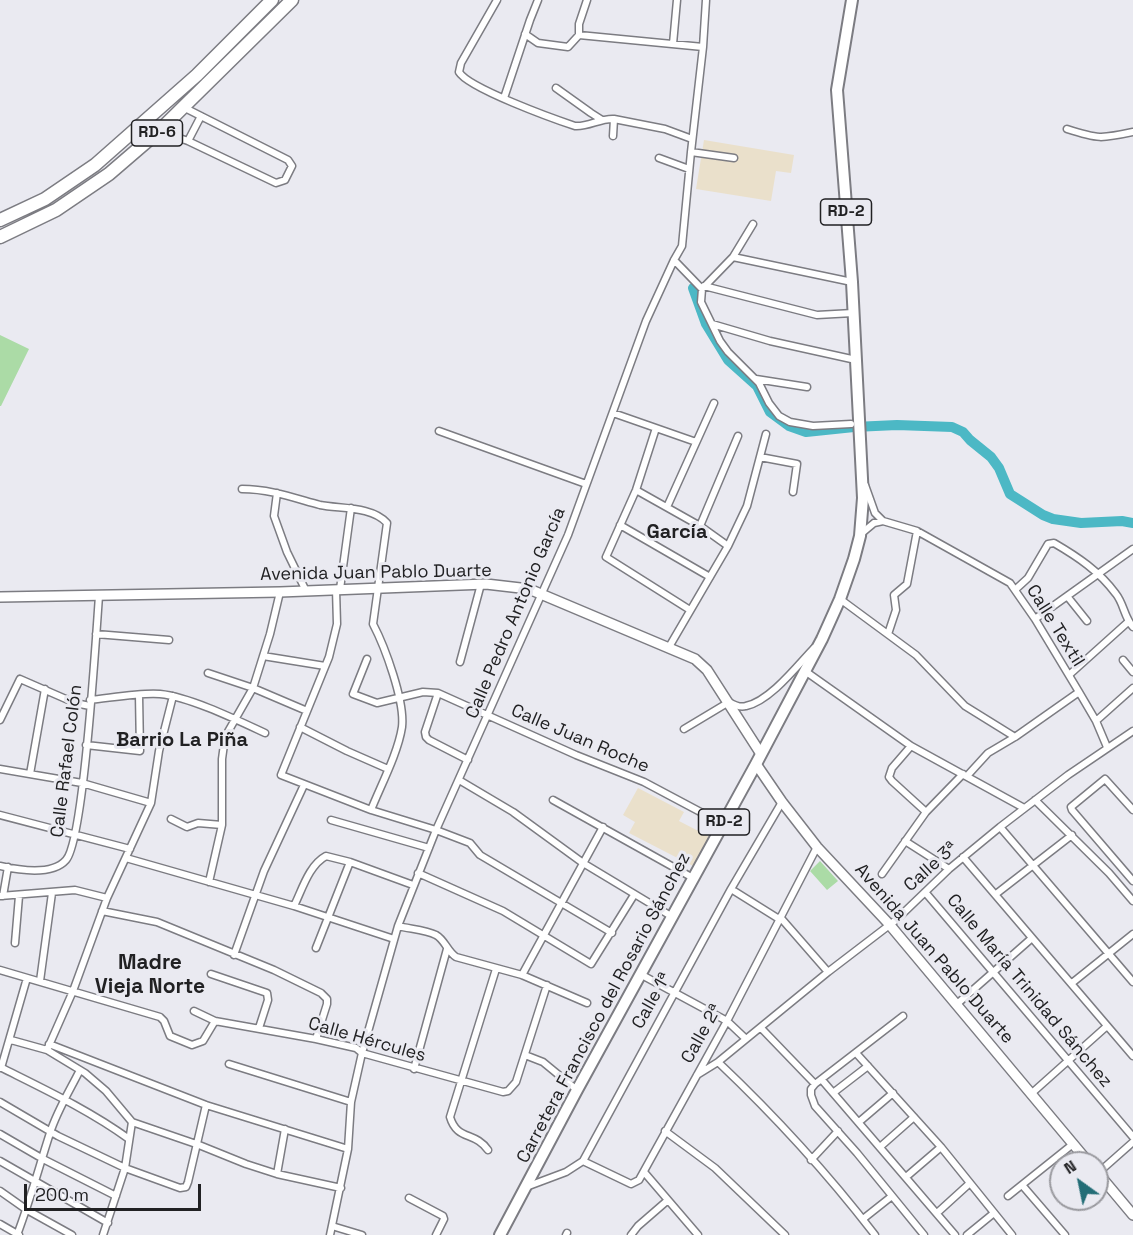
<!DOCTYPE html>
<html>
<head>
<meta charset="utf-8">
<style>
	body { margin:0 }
	#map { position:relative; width:1133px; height:1235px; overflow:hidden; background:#eaeaf1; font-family:"Space Grotesk",sans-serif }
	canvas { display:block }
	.north { position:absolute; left:1049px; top:1151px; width:60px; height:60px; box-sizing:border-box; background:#eaeaf1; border:2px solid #9a9a9f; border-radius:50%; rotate:327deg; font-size:16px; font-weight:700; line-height:24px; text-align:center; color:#212123 }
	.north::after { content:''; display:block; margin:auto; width:21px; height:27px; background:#236d76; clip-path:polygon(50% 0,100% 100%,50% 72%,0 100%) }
	.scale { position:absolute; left:24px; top:1184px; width:177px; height:27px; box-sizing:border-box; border:3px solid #212123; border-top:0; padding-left:8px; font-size:18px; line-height:21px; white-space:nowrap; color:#212123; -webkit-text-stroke:4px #eaeaf1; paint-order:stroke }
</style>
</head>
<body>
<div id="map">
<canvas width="1133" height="1235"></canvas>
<div class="north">N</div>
<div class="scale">200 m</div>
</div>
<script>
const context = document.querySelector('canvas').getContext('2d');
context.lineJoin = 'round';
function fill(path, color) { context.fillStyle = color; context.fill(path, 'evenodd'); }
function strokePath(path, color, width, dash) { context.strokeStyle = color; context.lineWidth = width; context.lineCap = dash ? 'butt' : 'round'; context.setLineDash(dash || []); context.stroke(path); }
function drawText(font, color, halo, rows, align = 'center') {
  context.font = font + ' "Space Grotesk",sans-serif'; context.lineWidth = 6; context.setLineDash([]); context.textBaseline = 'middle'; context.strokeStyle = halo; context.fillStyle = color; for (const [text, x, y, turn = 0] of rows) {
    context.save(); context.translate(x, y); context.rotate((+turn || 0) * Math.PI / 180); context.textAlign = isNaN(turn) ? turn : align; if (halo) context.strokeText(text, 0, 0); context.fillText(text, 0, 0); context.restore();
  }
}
fill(new Path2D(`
	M704 140 794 155 791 173 776 171 771 201 696 189Z
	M638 788 684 812 679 821 710 837 695 867 629 833 635 822 623 815Z`), '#eae0cb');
fill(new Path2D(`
	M0 335 29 349 1 406H0Z
	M820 861 838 881 827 890 810 871Z`), '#abdba6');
strokePath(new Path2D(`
	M693 288 706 324 728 360 757 386 770 412 789 426 806 432 854 427 897 425 952 427 963 432 970 440 991 457 999 468 1010 494 1043 515 1053 519 1081 523 1122 521 1133 523`), '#4cb8c5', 10);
const minor = new Path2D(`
	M497 0 461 63 459 72C468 88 554 119 575 126 589 127 600 118 614 119L665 129 692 139
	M525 34 538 43 568 47 579 35V24L587 0
	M579 35 703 47
	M673 44 677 0
	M556 88 591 113 602 120
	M504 98 530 20 538 0
	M1067 129C1098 139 1101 139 1133 132
	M159 131 188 141 276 183 285 180 292 166 288 160 183 107
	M613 136 614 119
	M188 141 201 116
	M691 152 734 158
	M659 158 689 169
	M753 224 733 257 702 289 701 302 720 341 728 352 759 383 769 403 779 416 790 422 813 426 851 424
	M733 257 852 282
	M674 260 702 289
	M704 286 817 315 853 313
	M712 324 770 341 856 360
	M756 379 807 387
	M613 413 696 442
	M656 428 636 490 606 557 690 610
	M439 431 586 484
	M760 457 797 464 793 492
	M865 485 875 513 883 521
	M242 489C270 489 294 498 320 505 340 509 372 506 387 523L373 624C385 647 405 701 402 727 398 753 381 785 371 810
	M636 490 700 526 728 546
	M277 493 274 516 287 552 306 591
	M667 507 714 403
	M620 525 710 577
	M700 526 738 436
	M862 533 874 523 883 521 917 531 1010 583 1035 619 1079 692 1096 721 1107 747
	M336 589 337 624 329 657 281 775 371 810 436 830 470 843 480 855 612 933
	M340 589 351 508
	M1016 589 1028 578 1048 544 1054 543C1078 557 1099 571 1116 594 1124 604 1124 617 1133 627
	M1067 596 1087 621
	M840 599 916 655 965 706 1015 737
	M1035 619 1133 549
	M96 634 169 640
	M888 634 896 610 894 595 907 584 917 531
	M669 647 728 546 747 506 766 434
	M263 656 325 666
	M367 659 353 694 377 703 423 692 438 693 576 755 644 782 723 824
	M1123 660 1133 672
	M460 662 481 584
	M805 671 911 746 1024 808
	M208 673 253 688 307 711
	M1069 675 1128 622
	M438 693 425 732 426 737 429 740 468 760
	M90 700C110 698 143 692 160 694 190 697 237 720 265 733
	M0 720 20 679 75 703 90 706
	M1096 721 1133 688
	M300 727 347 751 388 769
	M684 729 729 702C734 705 740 708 746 706 770 701 797 666 814 648
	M86 745 140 751 139 695
	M911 746 892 768 889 777 892 781 926 812
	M0 769 82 783 151 803
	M30 774 45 689
	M967 776 988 753 1015 737 1079 692
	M459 780 513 812 583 863 671 916
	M553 800 693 878
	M1035 800 1109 873 1133 901
	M1133 810 1105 779 1071 807 1072 810 1133 881
	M0 815 130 849
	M171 819 187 827 198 823 222 825
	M331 820 429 848
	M1000 827 1133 982
	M905 841 949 869
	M963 857 1133 1056
	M126 858 294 906 394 939
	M0 866C18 870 52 876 66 860 84 840 96 635 99 596
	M418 873 503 911 591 964 634 895
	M882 874 926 812 963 774
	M209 882 222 825V759L225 737 253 688 270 634 280 592
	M731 889 779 919
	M925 892 1133 1137
	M996 894 1072 835
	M0 896 75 890 107 898
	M3 896 8 867
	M294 906C302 890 309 865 326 856L350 862 413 885
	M102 911 157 922 274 970 321 993 327 999V1004L316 1039
	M780 917 828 972
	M398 926C410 929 426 930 436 935 445 940 447 951 456 957L522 975 587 1003
	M15 943 19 896
	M316 948 350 862
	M234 955 264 871 304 785
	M0 970 160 1017 164 1021 170 1036 192 1045 203 1041 215 1021
	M211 974 267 993 268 1000 259 1028
	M640 974 727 1021 746 1039
	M522 975 603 827
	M40 981 52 893
	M1072 983 1133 934
	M957 1004 1032 938
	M194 1011 215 1021 316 1039 356 1048 362 1053 503 1092 508 1091 516 1082 547 985
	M903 1016 815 1084 811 1089V1095L815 1106 857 1153 924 1235
	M761 1028 815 1084
	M11 1040 47 1050 85 1073 106 1091 132 1122 199 1145 246 1164 277 1174 341 1188
	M49 1044 206 1105 348 1149
	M47 1050 73 991 107 898 151 803 159 751 173 696
	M856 1053 941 1147 1012 1235
	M525 1055 543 1062 577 1090
	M718 1062C774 1115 828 1174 875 1235
	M229 1064 351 1102
	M0 1067C44 1089 89 1110 129 1139
	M1 1068 27 978
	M414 1069 447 949
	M697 1075 718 1062 828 972 896 920 949 869 1000 827 1068 775 1133 731
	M822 1080 955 1235
	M833 1093 868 1066
	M1032 1093 1107 1026
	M0 1102 58 1136 125 1168 180 1188 186 1187 188 1182 206 1105
	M859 1122 893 1093
	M665 1131 715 1168 785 1235
	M0 1134 43 1159 116 1196
	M880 1147 914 1117
	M488 1150C475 1131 457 1141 450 1117L496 969
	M811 1160 838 1131
	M0 1161 108 1223
	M583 1161 631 1184 639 1180 727 1021 817 847
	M644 1172 698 1235
	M1098 1173 1133 1142
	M277 1174 285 1129
	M906 1177 941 1147
	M1022 1185 1065 1235
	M526 1187 566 1172 583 1161 731 889 782 802
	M0 1191 27 1210 72 1235
	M1008 1196 1073 1144
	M409 1198 443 1216 444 1219 436 1235
	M937 1213 970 1183
	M863 1219 892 1196
	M0 1224 19 1235
	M332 1226 362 1235
	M17 1235C30 1201 39 1167 50 1133 57 1111 70 1090 80 1070
	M103 1235 125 1168 132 1122
	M330 1235 348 1149 351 1102 362 1053 398 926 436 830 568 535 646 321 674 260 682 246 691 152 703 47 706 0
	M566 1235 567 1233
	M631 1235 638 1226 668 1200
	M967 1235 994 1213`);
const secondary = new Path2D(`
	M0 597 280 592 486 584 529 589 695 659 707 670 761 754
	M756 764 782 802 817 847 889 924 1089 1163
	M1097 1172 1133 1215`);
const primary = new Path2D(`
	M500 1235 577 1090 756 764 822 639 840 599 854 559 860 536 863 498 852 282 837 90 852 0`);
const motorway = new Path2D(`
	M0 220 45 199 95 165 197 75 272 0
	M0 237 56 210 109 174 159 131 292 0`);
strokePath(minor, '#7c7c82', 9);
strokePath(secondary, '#7c7c82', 12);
strokePath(primary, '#7c7c82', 14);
strokePath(motorway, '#7c7c82', 15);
strokePath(minor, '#fff', 6);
strokePath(secondary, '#fff', 9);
strokePath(primary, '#fff', 10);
strokePath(motorway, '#fff', 12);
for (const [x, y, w] of [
	[157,133,51],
	[846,212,51],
	[724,822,51]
]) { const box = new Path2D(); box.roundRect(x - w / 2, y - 13, w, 26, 4.5); context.fillStyle = '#eaeaf1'; context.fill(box); strokePath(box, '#212123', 1.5); }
drawText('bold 16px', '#212123', null, [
	["RD-6",157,133],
	["RD-2",846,212],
	["RD-2",724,822]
]);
drawText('18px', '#212123', '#eaeaf1', [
	["Avenida Juan Pablo Duarte",376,573,-1],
	["Calle Pedro Antonio García",516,613,-67],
	["Calle Textil",1055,626,58],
	["Calle Juan Roche",580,739,23],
	["Calle Rafael Colón",67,761,-83],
	["Calle 3ª",931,867,-42],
	["Avenida Juan Pablo Duarte",934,954,49],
	["Calle María Trinidad Sánchez",1029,991,50],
	["Calle 1ª",652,1001,-61],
	["Carretera Francisco del Rosario Sánchez",604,1008,-62],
	["Calle 2ª",702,1034,-61],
	["Calle Hércules",367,1040,16]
]);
drawText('bold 20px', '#212123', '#eaeaf1', [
	["García",677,533],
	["Barrio La Piña",182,741]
]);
drawText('bold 21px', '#212123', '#eaeaf1', [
	["Madre",150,963],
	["Vieja Norte",150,987]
]);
</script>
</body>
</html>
